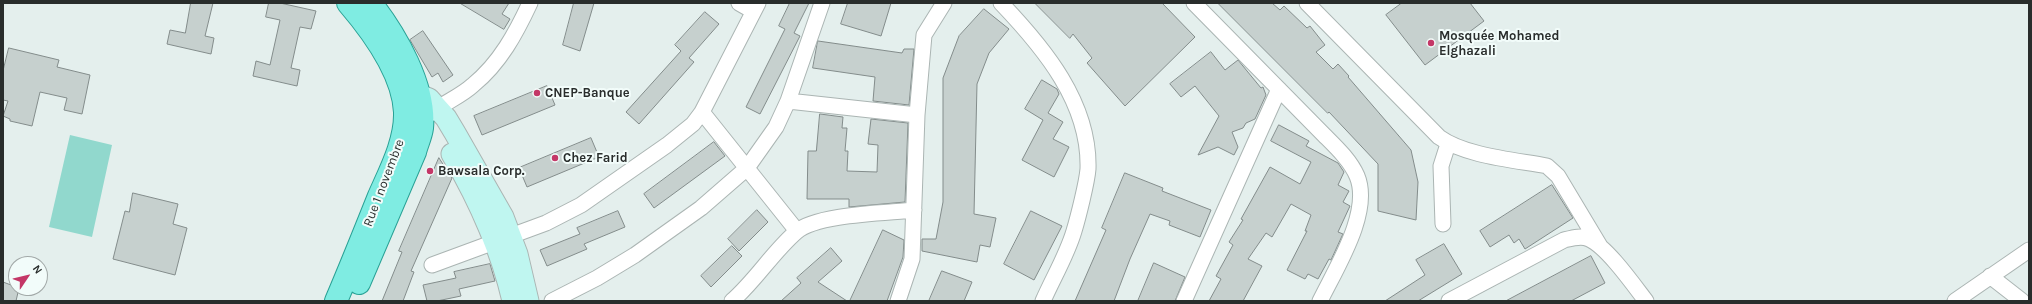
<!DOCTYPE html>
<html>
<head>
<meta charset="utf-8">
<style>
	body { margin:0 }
	#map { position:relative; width:2032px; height:304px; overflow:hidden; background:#e4efed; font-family:Karla,sans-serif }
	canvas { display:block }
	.frame { position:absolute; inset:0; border:4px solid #292d2c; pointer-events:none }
	.north { position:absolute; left:8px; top:256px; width:40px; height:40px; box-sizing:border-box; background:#f2fcfa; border:1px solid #a2a9a8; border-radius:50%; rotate:55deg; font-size:11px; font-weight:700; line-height:16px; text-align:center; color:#292d2c }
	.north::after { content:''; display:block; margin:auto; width:14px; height:18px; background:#c43767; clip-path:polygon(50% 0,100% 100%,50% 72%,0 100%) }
</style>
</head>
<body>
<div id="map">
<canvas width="2032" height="304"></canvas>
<div class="frame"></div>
<div class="north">N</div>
</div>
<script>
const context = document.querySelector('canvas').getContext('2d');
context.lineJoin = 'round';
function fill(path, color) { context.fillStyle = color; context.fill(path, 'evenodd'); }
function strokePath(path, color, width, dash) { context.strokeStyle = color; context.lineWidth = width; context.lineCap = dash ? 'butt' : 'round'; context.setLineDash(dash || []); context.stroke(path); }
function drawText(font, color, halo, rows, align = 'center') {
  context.font = font + ' Karla,sans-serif'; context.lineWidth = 4; context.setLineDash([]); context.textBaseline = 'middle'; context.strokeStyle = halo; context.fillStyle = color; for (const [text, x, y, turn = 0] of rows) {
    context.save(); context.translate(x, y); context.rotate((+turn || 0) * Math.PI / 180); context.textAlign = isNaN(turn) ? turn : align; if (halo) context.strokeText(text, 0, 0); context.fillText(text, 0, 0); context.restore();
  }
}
fill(new Path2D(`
	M70 135 112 145 92 237 49 227Z`), '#91d8cd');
const building = new Path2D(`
	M191 3H213L205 36 214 38 211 54 167 44 170 30 185 33Z
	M269 3H280L316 11 311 29 300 27 291 68 300 70 297 86 253 76 256 61 270 65 280 20 266 17Z
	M460 3H509L502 14 510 19 504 29Z
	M574 3H594L580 51 563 45Z
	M790 3H809L794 33 800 36 760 114 746 107 785 29 779 26Z
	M848 3H891L881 36 841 24Z
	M1035 3H1162L1195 37 1125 106 1087 63 1092 58 1073 34 1070 38Z
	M1218 3H1272L1280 10 1284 6 1307 28 1310 26 1325 45 1316 52 1333 69 1338 64 1349 76 1348 77 1411 150 1418 182 1416 220 1378 211V164L1329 112 1328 113Z
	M1402 3H1470L1484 21 1425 65 1386 15Z
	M984 9 1009 29 989 53 977 84 974 214 996 218 990 247 980 245 977 262 922 251V239H936L943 202V78L959 36Z
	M705 12 719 24 689 58 694 62 639 124 626 112 681 51 675 45Z
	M423 31 453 75 443 82 438 73 432 77 410 40Z
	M818 41 902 53 904 49H914L909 105 873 101 875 77 813 68Z
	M9 48 59 60 57 67 90 75 82 114 64 110 67 98 40 92 32 126 10 121V119L3 116 8 101 3 100V71Z
	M1211 52 1225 70 1238 60 1261 88 1263 87 1266 95 1255 119 1246 123 1243 128 1232 132 1238 147 1234 155 1218 147 1198 155 1219 116 1195 86 1181 97 1170 84Z
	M1042 80 1057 89 1059 94 1048 113 1063 122 1053 139 1069 147 1054 177 1022 160 1043 120 1025 109Z
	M547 86 555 105 482 135 474 116Z
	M820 114 843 117 842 128H847L845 151H848L847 171 877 172 878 145 868 144 871 119 908 123 905 202 849 207V199H807L808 151H816Z
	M1279 125 1309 141 1306 146 1338 163 1344 172 1338 185 1349 191 1343 202 1350 206 1338 232 1343 234 1342 236 1331 260 1329 259 1318 279 1308 274 1305 279 1287 270 1307 231H1305L1311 215 1291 204 1272 237 1266 233 1248 259 1262 266 1243 301H1209L1221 279 1216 276 1233 245 1229 242 1243 220 1241 219 1270 167 1300 184 1311 162 1271 141Z
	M591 138 599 157 527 187 519 168Z
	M714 142 725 156 654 208 644 194Z
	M439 158 452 178 411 271 414 272 403 301H382L402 252 399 251Z
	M1125 173 1163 188 1162 191 1211 210 1200 237 1169 225 1170 221 1150 214 1130 259 1114 301H1075L1106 230 1102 228Z
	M1552 185 1573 218 1525 249 1519 239 1514 243 1509 235 1490 247 1480 231Z
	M133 193 178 204 173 224 187 228 175 275 113 259 125 211 129 212Z
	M757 210 768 222 739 251 728 239Z
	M618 211 625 227 584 244 587 249 547 266 540 250 580 234 577 228Z
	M1031 211 1062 226 1034 280 1004 264Z
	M883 230 904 240 903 257 887 301H850Z
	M1444 244 1462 274 1418 301H1385L1425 275 1416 260Z
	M732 246 742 256 711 287 701 276Z
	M831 248 842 261 818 282 847 301H781L801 283 797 278Z
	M1591 256 1605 283 1571 301H1506Z
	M1154 263 1185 277 1175 301H1138Z
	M490 264 495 281 459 289 461 296 437 301H427L423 285 456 278 454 272Z
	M942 271 972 282 964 301H929Z
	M3 282 19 288 16 301H3Z`);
fill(building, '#c6d0ce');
strokePath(building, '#838c8b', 1);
const minor = new Path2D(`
	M739 3 753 11
	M1001 3C1044 48 1090 103 1088 169 1087 182 1078 218 1074 231 1067 255 1053 278 1043 301
	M1194 3 1324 135C1336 147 1350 160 1357 176 1372 212 1336 268 1320 301
	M1307 3 1439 137C1465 156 1515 160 1547 166L1558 176 1600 246
	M788 101 917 115
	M702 112 797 231
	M430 114C443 103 460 97 473 85 500 63 516 33 530 3
	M1443 224 1441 166 1448 144
	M432 265 546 223 581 205 667 145 693 124 702 112 758 3
	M1990 276 2022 301
	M552 301 597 278 635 255 701 208 747 168 776 127 788 101 822 3
	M732 301C756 280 772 253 796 232 816 214 887 213 914 210
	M898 301 912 259 917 115 924 35 944 3
	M1184 301 1279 89
	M1449 301 1564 240C1572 238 1582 235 1589 239 1607 247 1633 284 1646 301
	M1955 301 2029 250`);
const secondary = new Path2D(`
	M404 93 419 95 429 99 446 118 455 133 503 217 517 254 528 301
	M452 154C479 200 501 249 513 301`);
const primary = new Path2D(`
	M359 283 415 152C417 144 421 136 422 128 426 87 396 35 371 3
	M336 301C351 266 365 231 379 196 390 171 406 141 405 112 403 74 372 31 348 3`);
strokePath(minor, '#abb5b3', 17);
strokePath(secondary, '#abb5b3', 23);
strokePath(primary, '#29a195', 24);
strokePath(minor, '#fff', 15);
strokePath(secondary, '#bff6f0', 21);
strokePath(primary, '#7fece2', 22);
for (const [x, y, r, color] of [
	[1431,43,4,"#c43767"],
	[537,93,4,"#c43767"],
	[555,158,4,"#c43767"],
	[430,171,4,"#c43767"]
]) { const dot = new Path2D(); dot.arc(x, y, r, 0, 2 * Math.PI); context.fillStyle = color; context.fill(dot); strokePath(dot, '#f2fcfa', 1.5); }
drawText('bold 13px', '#292d2c', '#f2fcfa', [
	["Mosquée Mohamed",1439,36],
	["Elghazali",1439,51],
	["CNEP-Banque",545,93],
	["Chez Farid",563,158],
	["Bawsala Corp.",438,171]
], 'left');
drawText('13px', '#292d2c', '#f2fcfa', [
	["Rue 1 novembre",384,183,-69]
]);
</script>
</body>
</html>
